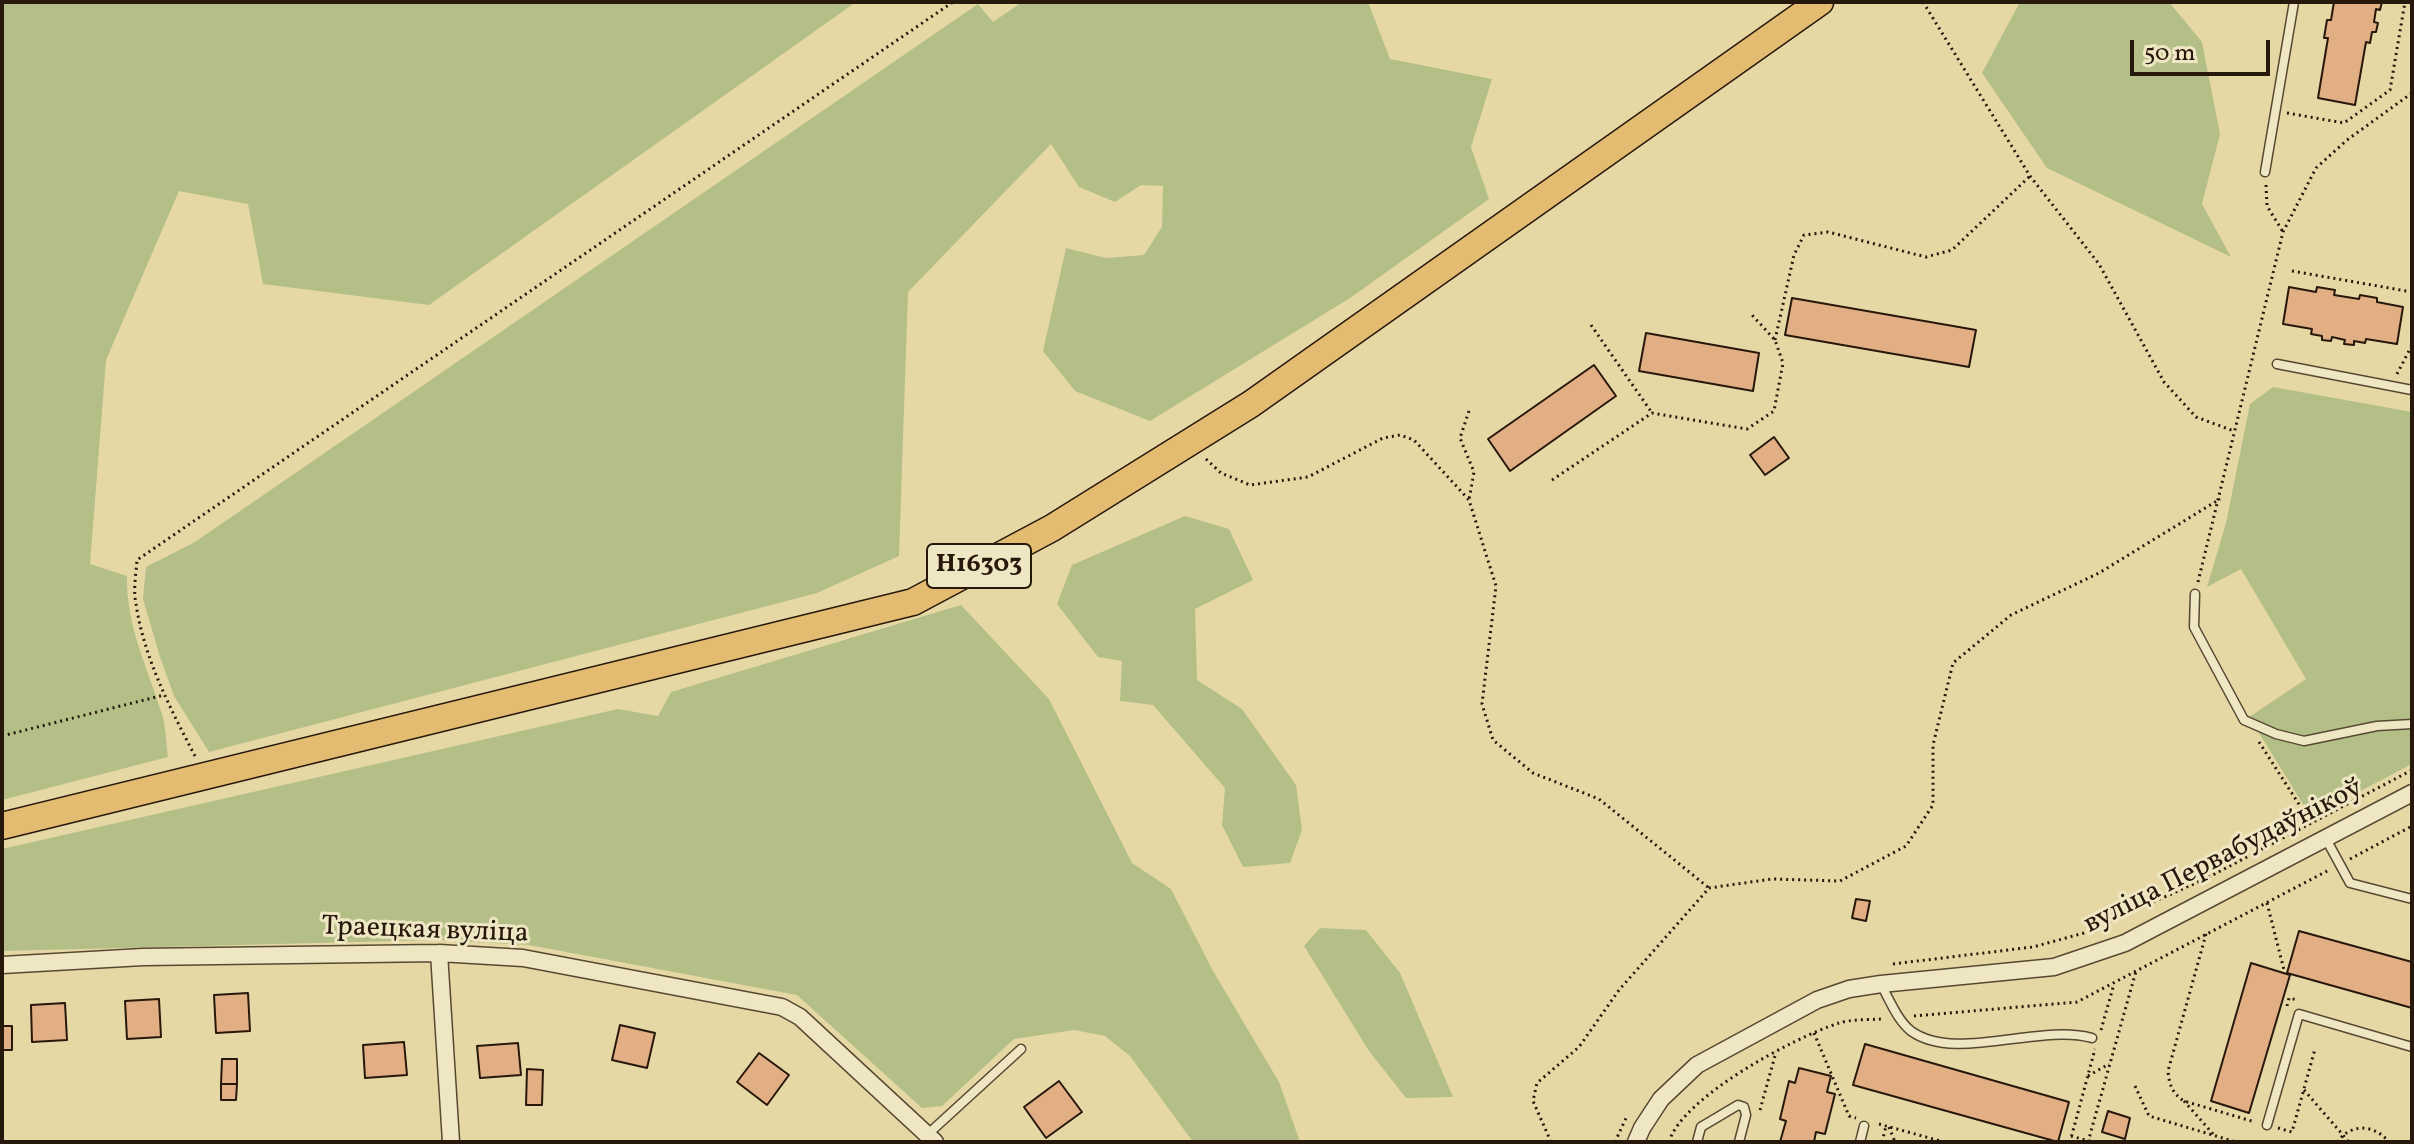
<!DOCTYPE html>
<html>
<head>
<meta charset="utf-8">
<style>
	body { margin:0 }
	#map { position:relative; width:2414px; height:1144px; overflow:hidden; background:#e6d8a4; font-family:Vollkorn,serif }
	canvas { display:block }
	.frame { position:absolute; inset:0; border:4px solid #27180c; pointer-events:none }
	.scale { position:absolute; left:2130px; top:40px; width:140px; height:36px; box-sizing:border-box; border:4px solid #27180c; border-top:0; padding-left:10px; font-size:24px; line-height:28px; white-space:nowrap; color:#27180c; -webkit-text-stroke:6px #efe6c4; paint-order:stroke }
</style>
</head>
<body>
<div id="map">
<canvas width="2414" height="1144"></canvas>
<div class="frame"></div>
<div class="scale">50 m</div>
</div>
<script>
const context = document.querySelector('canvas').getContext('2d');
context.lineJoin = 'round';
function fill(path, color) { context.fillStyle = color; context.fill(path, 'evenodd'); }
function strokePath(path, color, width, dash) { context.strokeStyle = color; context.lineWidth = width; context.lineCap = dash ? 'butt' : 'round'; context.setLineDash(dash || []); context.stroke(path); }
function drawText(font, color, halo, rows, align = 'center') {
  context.font = font + ' Vollkorn,serif'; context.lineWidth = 6; context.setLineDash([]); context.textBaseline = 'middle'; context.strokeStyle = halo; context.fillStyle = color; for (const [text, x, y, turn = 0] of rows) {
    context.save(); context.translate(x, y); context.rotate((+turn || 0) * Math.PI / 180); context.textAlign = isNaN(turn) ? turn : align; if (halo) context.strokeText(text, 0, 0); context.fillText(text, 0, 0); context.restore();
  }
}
fill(new Path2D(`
	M2 2H856L429 305 263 284 248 204 179 191 106 360 90 564 127 576C126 625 147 667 162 714 166 727 166 743 168 757L2 800Z
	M1022 2H1368L1390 59 1492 79 1471 147 1489 199 1350 298 1150 421 1075 391 1043 351 1066 248 1106 258 1144 255 1162 227 1163 186 1141 185 1115 202 1079 187 1051 144 908 292 899 556 817 593 209 752 174 696 160 657 143 599 146 567 195 542 978 4 993 22Z
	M2020 2H2169L2202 42 2220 134 2202 204 2231 257 2047 168 1982 73Z
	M2273 387 2412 412V764L2311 817 2249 717 2306 679 2241 569 2207 587 2226 523 2250 404Z
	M1185 516 1229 529 1253 580 1195 609 1197 680 1242 709 1296 785 1302 830 1290 863 1243 867 1222 825 1225 788 1153 705 1120 701 1122 661 1098 657 1057 604 1072 565Z
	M961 605 1049 699 1132 863 1171 889 1213 971 1279 1082 1300 1142H1193L1130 1056 1105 1036 1074 1030 1014 1039 942 1106 922 1108 797 995 529 945 436 940 2 951V849L618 709 658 716 671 692Z
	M1320 928 1366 930 1400 973 1453 1097 1406 1098 1369 1051 1304 946Z`), '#b3bf87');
const building = new Path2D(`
	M2334 2H2382L2380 10 2376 9 2374 22 2378 23 2376 32H2372L2370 43 2366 42 2355 105 2318 98 2328 38H2324L2327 20H2331Z
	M2289 287 2316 292 2317 287 2335 290 2334 295 2359 299 2360 295 2377 298V302L2403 307 2397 344 2366 339 2365 343 2354 341V345L2344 344 2345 340 2332 337 2331 341 2322 340V336L2311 334 2312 329 2283 324Z
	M1792 298 1976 330 1969 367 1785 335Z
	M1646 333 1759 353 1753 391 1639 371Z
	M1594 365 1616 396 1510 471 1488 439Z
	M1774 437 1789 458 1765 475 1750 455Z
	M1856 899 1870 901 1866 921 1852 918Z
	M2299 931 2412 962V1008L2287 973Z
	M2251 963 2290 975 2249 1113 2211 1101Z
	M248 993 250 1031 216 1033 214 995Z
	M159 999 161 1037 127 1039 125 1001Z
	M65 1003 67 1040 32 1042 31 1005Z
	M620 1025 655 1033 647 1068 612 1060Z
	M2 1026H12V1050H2Z
	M404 1042 407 1075 365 1078 363 1045Z
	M518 1043 521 1075 480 1078 477 1046Z
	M1865 1044 2069 1102 2058 1142 1853 1085Z
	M759 1053 789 1075 767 1105 737 1082Z
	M222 1059H237V1084H221Z
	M1799 1068 1831 1076 1827 1092 1835 1094 1825 1134 1816 1132 1814 1142H1780L1786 1121 1780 1119 1789 1081 1795 1083Z
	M527 1069 543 1070 542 1105H526Z
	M1059 1081 1082 1112 1046 1138 1024 1107Z
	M221 1084H237L236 1100H221Z
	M2108 1111 2130 1118 2125 1139 2102 1132Z`);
fill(building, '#e2ae83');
strokePath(building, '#27180c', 2);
const service = new Path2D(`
	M2265 172 2294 2
	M2277 364 2412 390
	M2195 594 2194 627 2244 720 2276 734 2304 741 2377 726 2412 724
	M2326 839 2350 883 2412 899
	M1881 985C1890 1000 1897 1020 1911 1031 1955 1063 2039 1023 2092 1038
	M2267 1125 2299 1014 2412 1047
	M928 1134 1021 1049
	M1697 1142 1701 1127 1738 1105 1744 1107 1746 1115 1739 1142
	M1860 1142 1864 1126`);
const minor = new Path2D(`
	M439 953 451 1142
	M2 965 143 957 439 953 523 958 782 1007 800 1017 935 1142
	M1636 1142 1642 1128 1661 1099 1697 1065 1817 1000 1849 989 1881 984 2054 967 2125 943 2412 793`);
const primary = new Path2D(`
	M2 826 913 602 1052 528 1251 404 1820 2`);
strokePath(service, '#574832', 11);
strokePath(minor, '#574832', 19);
strokePath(primary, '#27180c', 29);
strokePath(new Path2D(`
	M1923 2 2030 176 2099 264 2164 382 2196 417 2234 431
	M2287 113 2344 123 2390 90 2405 2
	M2266 185 2267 206 2283 232
	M2292 271 2412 292
	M1591 325 1652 413
	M1775 340 1794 255 1804 235 1828 232 1926 257 1952 250 2030 176
	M2397 374 2412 345
	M1469 411 1460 438 1474 472 1469 500
	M1206 459 1221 473 1250 485 1308 477 1383 438 1400 435 1414 440 1469 500 1496 586 1482 704 1493 740 1533 773 1599 799 1709 888
	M1552 480 1652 413 1747 429 1774 411 1783 363 1775 340 1752 315
	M2198 582 2283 232 2316 168 2347 140 2412 93
	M2 736 164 695
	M2259 742 2311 823
	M195 756C170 708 144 658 136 604 133 590 136 574 137 560L953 2
	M2350 859 2412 826
	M2267 903 2284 970
	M2206 934 2168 1071C2169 1085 2173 1094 2184 1101L2255 1122
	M1893 964 2033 947 2084 933 2207 878 2412 770
	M2287 1006 2289 998 2297 1000
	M1914 1016 2077 1002 2329 870
	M2101 1030 2114 984
	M1814 1033 1849 1116 1856 1118
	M2088 1076 2109 1064
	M2135 1086 2149 1116 2236 1142
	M2304 1090 2349 1142
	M2184 1101 2213 1134
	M1760 1110 1776 1052
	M1879 1124 1944 1142
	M1889 1127 1895 1142
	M2278 1128 2292 1132 2315 1049
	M2071 1136 2093 1142
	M1551 1142 1533 1101 1537 1083 1579 1047 1619 990 1709 888 1772 879 1840 881 1906 846 1933 805V745L1953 663 2011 615 2099 573 2220 499
	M1615 1142 1627 1116
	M1669 1142C1682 1097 1795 1037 1839 1023 1852 1019 1868 1020 1882 1019
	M1882 1142 1886 1126
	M2070 1142 2095 1049
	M2088 1142 2136 971
	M2337 1142C2351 1123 2374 1124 2389 1142`), '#27180c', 3, [2, 4]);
strokePath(service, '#efe6c4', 8);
strokePath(minor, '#efe6c4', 16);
strokePath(primary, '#e3bc72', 26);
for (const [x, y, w] of [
	[979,566,104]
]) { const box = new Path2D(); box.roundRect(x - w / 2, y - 22, w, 44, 6); context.fillStyle = '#efe6c4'; context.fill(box); strokePath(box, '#27180c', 2); }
drawText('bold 26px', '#27180c', null, [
	["Н16303",979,566]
]);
drawText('28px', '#27180c', '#efe6c4', [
	["вуліца Первабудаўнікоў",2224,858,-27],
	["Траецкая вуліца",425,932,2]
]);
</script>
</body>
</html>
